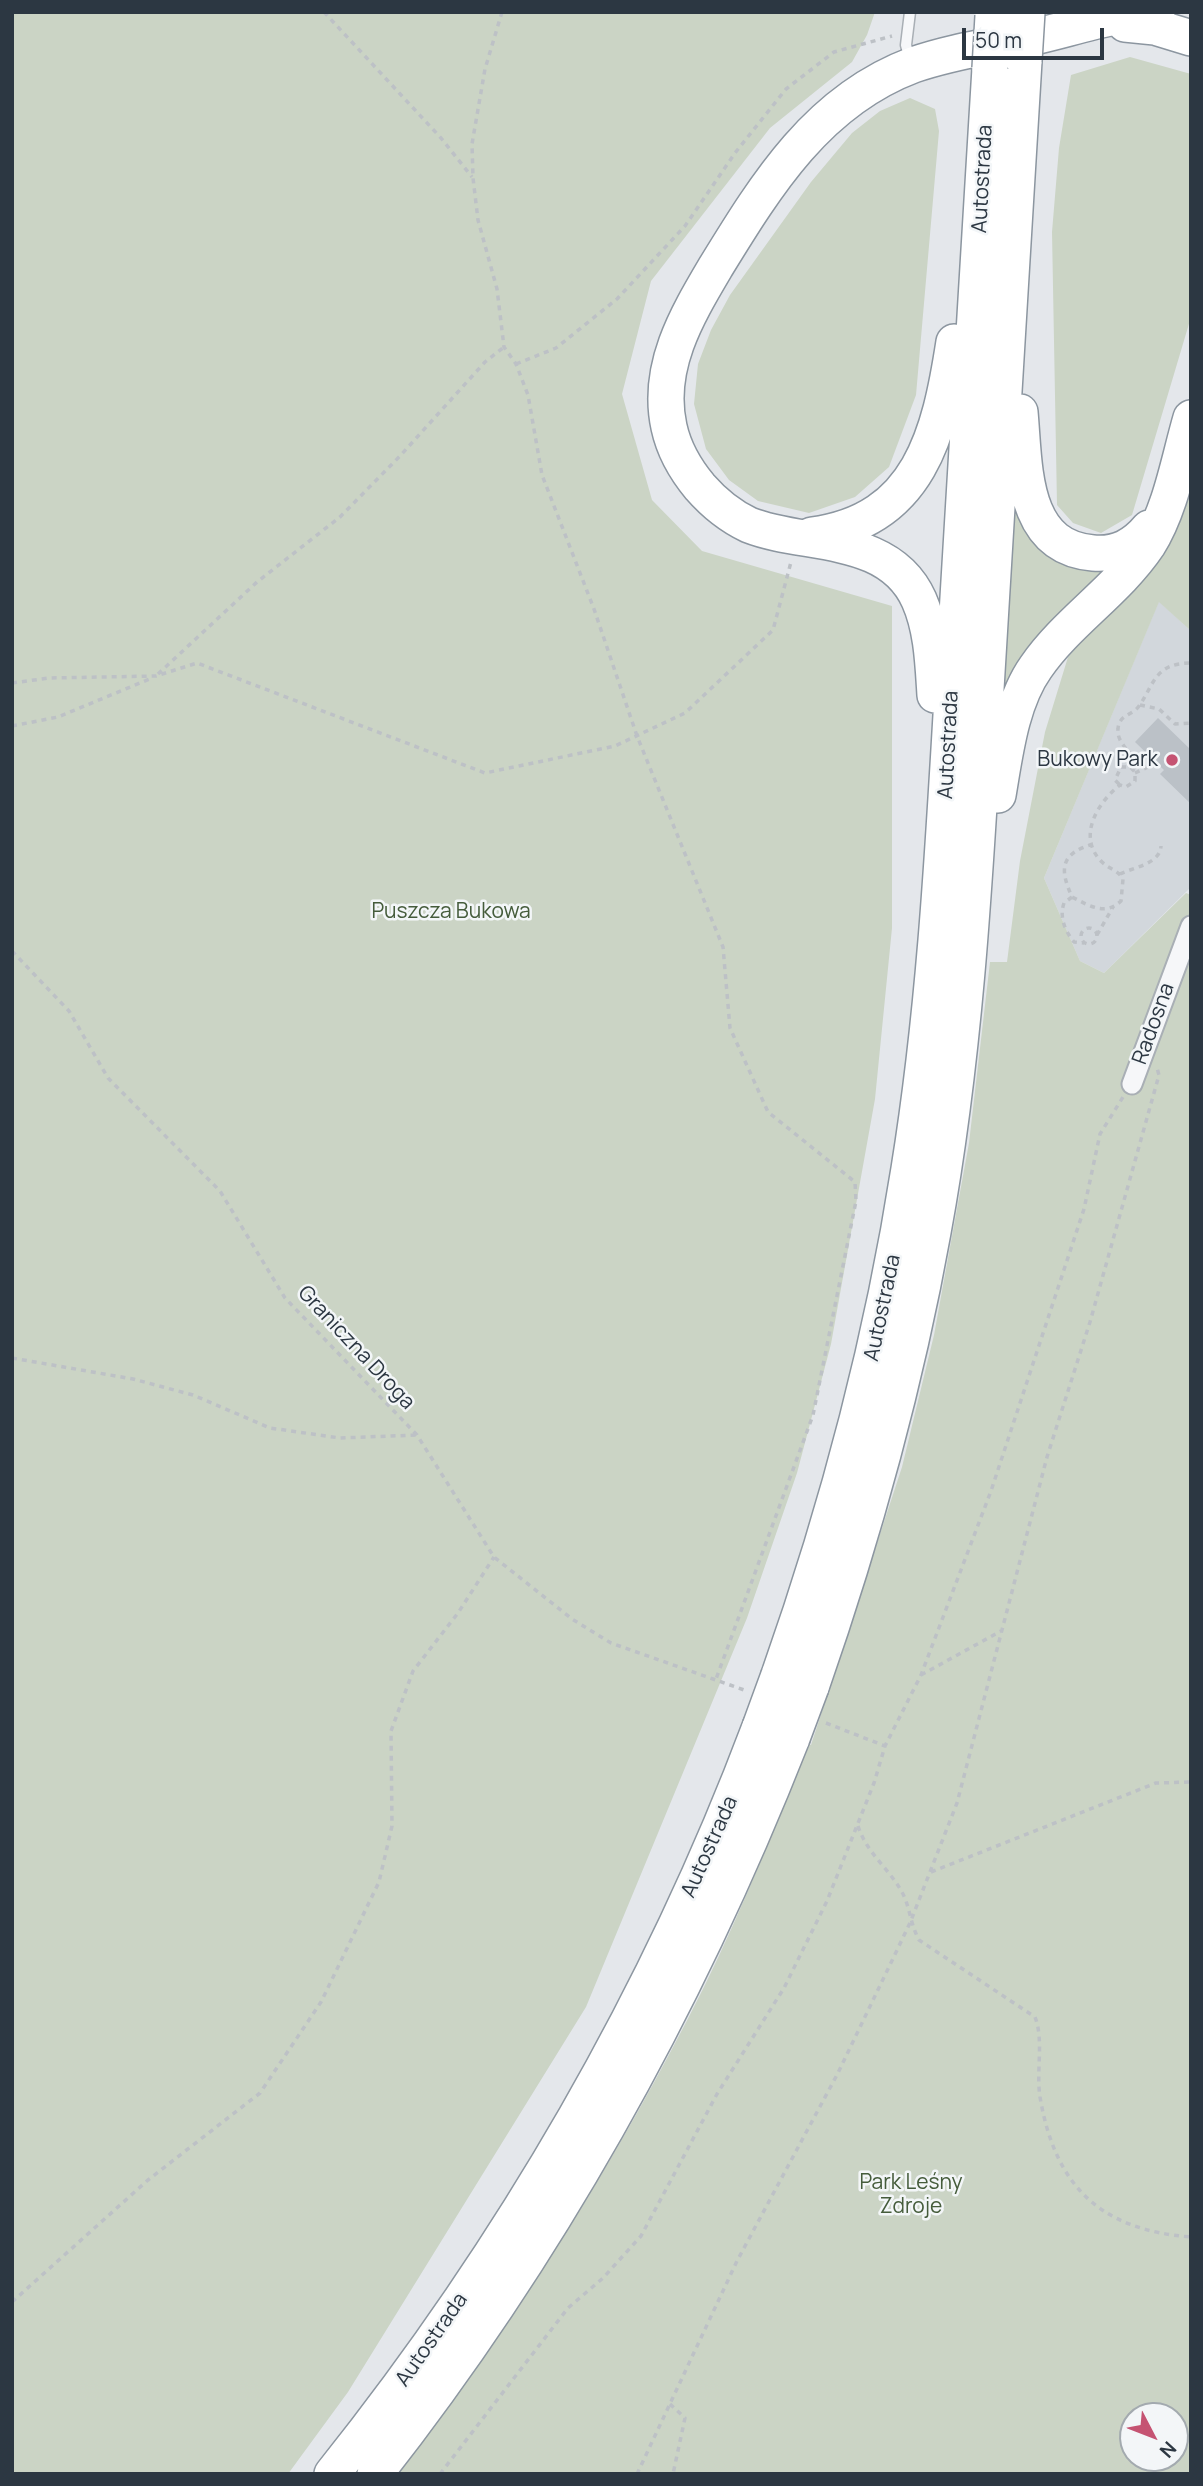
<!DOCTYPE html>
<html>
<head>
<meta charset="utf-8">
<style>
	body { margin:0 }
	#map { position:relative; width:1203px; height:2486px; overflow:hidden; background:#e4e7eb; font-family:Manrope,sans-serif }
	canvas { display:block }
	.frame { position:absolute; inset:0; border:14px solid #2c3742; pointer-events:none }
	.north { position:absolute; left:1119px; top:2402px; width:70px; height:70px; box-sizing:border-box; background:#f3f6f8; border:2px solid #a3aaaf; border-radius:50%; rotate:132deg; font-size:19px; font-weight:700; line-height:28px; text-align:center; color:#2c3742 }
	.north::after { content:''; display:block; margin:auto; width:24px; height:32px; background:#c55372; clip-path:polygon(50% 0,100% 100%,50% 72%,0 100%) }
	.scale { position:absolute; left:962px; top:28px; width:142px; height:32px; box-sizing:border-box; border:4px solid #2c3742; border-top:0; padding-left:9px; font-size:21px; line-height:24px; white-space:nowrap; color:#2c3742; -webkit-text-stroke:5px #f3f6f8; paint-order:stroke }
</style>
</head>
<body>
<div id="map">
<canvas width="1203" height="2486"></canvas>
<div class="frame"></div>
<div class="north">N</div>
<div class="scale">50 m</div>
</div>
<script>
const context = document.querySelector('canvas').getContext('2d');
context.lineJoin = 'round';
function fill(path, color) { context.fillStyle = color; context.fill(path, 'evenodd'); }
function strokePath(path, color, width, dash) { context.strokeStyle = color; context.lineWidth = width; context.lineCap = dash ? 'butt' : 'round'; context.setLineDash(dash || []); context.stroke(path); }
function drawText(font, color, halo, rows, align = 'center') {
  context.font = font + ' Manrope,sans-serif'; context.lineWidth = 5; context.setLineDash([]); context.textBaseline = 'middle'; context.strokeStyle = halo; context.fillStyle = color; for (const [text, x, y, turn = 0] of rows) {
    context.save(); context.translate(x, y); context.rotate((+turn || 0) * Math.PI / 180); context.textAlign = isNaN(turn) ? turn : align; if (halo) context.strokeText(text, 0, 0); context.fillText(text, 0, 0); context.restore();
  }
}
fill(new Path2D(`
	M1159 601 1191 631V887L1104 973 1080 961 1044 878Z`), '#d2d7dc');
fill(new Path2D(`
	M12 12H875L867 35 852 62 770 128 651 281 622 394 652 500 702 551 892 606V928L875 1099 831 1344 797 1473 747 1618 586 2007 348 2392 288 2474H12Z
	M1130 57 1191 74V317L1132 515 1101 533 1073 523 1057 505 1052 232 1059 148 1071 75Z
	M910 98 935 109 939 131 916 395 889 467 855 497 809 513 758 501 729 480 706 449 694 404 698 364 711 330 730 295 811 182 852 133 880 111Z
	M1191 460V631L1159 602 1044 878 1080 961 1104 973 1186 893 1191 895V2474H398C515 2321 618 2159 704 1987 743 1908 775 1826 809 1744L811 1745 902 1467 934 1335 969 1143 990 962H1007L1020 861 1045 732 1068 657 1164 545ZM1133 2416H1175V2458H1133Z
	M1015 492 1110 568 1003 707Z`), '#cbd4c5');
fill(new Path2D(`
	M1158 718 1191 750V804L1160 774 1164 770 1135 742Z`), '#bbc1c7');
const lane = new Path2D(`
	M910 60 906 45 910 12`);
const street = new Path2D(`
	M1132 1084 1191 926`);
const highway = new Path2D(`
	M1125 24 1155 27 1191 38
	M1020 412C1025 467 1021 547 1093 553 1117 555 1134 546 1149 528
	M812 535C920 521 940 433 954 342
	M935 695C933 664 932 629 919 600 889 533 805 547 749 525 730 516 714 503 700 487 685 469 674 450 669 427 656 368 686 317 715 268 766 185 817 101 913 65 950 52 991 46 1029 38 1071 29 1114 13 1157 12
	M998 795C1005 754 1011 702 1036 667 1067 622 1117 591 1148 545 1171 509 1179 459 1191 418
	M779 1675C837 1511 882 1342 909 1169 936 1002 944 833 954 664 966 465 978 267 990 68
	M811 1687C863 1538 905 1387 933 1232 967 1047 976 859 987 672 1000 469 1011 265 1024 61
	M332 2474C512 2249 659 1996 760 1727
	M375 2474C551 2250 688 2002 792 1738`);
strokePath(lane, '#a9afb5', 13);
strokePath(street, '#a9afb5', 23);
strokePath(highway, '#8c96a0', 38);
strokePath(new Path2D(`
	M324 12 441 138 472 177
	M502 12 485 69 472 144 473 178 478 220 497 289 504 347 516 364 528 395 542 475 594 609 637 736 723 947 730 1028 768 1112 855 1182 856 1201 813 1415 716 1679
	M516 364 556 348 617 299 685 226 735 153 786 89 834 52 892 36
	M158 674 257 582 340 517 400 456 485 362 504 347
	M12 683 49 678 156 676 197 663 485 773 615 746 685 713 773 630 791 562
	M1140 705 1159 709 1175 724 1191 723
	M12 726 58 717 152 678
	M1135 773 1146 768C1136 758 1116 744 1118 729 1119 714 1132 716 1139 706 1154 685 1154 664 1189 663
	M1093 844C1059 854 1060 870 1072 897 1090 906 1105 916 1121 901L1123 879C1118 870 1109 869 1102 862 1076 837 1098 802 1120 785L1126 787 1135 781V772L1130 767H1121L1115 780 1120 785
	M1120 874C1134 867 1160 864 1161 846
	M1072 897 1064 903C1059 917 1065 931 1074 942L1084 943
	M1081 936a8 8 0 1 1 16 0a8 8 0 1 1-16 0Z
	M1097 935 1113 907
	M12 951 69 1011 108 1078 220 1191 285 1298 417 1435 494 1557 572 1619 611 1643 747 1691
	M12 1358 133 1379 193 1395 270 1428 340 1438 417 1435
	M921 1675 1001 1631
	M826 1723 885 1746
	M858 1826C867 1854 890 1869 903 1894 910 1908 910 1923 919 1940L1035 2017C1044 2040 1036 2071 1040 2097 1055 2186 1100 2230 1191 2237
	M931 1872 1156 1783 1191 1782
	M12 2302 148 2180 260 2093 321 2002 379 1882 392 1826 391 1731 413 1671 458 1613 494 1557
	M670 2404 685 2418 673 2474
	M440 2474 568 2308 603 2278 641 2236 717 2094 784 1988 827 1901 874 1783 885 1746 921 1675 991 1491 1084 1209 1100 1134 1123 1097
	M637 2474 737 2261 838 2073 910 1923 957 1803 1047 1457 1090 1322 1159 1075 1157 1068`), '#bdc1c6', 3.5, [5, 5]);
strokePath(lane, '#f6f7f9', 10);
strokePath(street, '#f6f7f9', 19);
strokePath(highway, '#fff', 35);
const highwayBridge = new Path2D(`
	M1024 61 1027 12
	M990 68 993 16
	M760 1727 779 1675
	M792 1738 811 1687`);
strokePath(highwayBridge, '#8c96a0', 38, []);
strokePath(highwayBridge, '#fff', 35);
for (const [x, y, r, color] of [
	[1172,760,7,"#c55372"]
]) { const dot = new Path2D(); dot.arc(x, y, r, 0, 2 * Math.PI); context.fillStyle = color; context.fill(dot); strokePath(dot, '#f3f6f8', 2.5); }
drawText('21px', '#2c3742', '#f3f6f8', [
	["Autostrada",983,179,-87],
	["Autostrada",949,745,-87],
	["Radosna",1154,1024,-70],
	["Autostrada",883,1308,-78],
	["Graniczna Droga",356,1348,47],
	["Autostrada",710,1847,-66],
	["Autostrada",432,2340,-55]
]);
drawText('21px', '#2c3742', '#f3f6f8', [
	["Bukowy Park",1158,760]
], 'right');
drawText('21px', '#455c3b', '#f3f6f8', [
	["Puszcza Bukowa",451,912],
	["Park Leśny",911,2183],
	["Zdroje",911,2207]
]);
</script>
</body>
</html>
